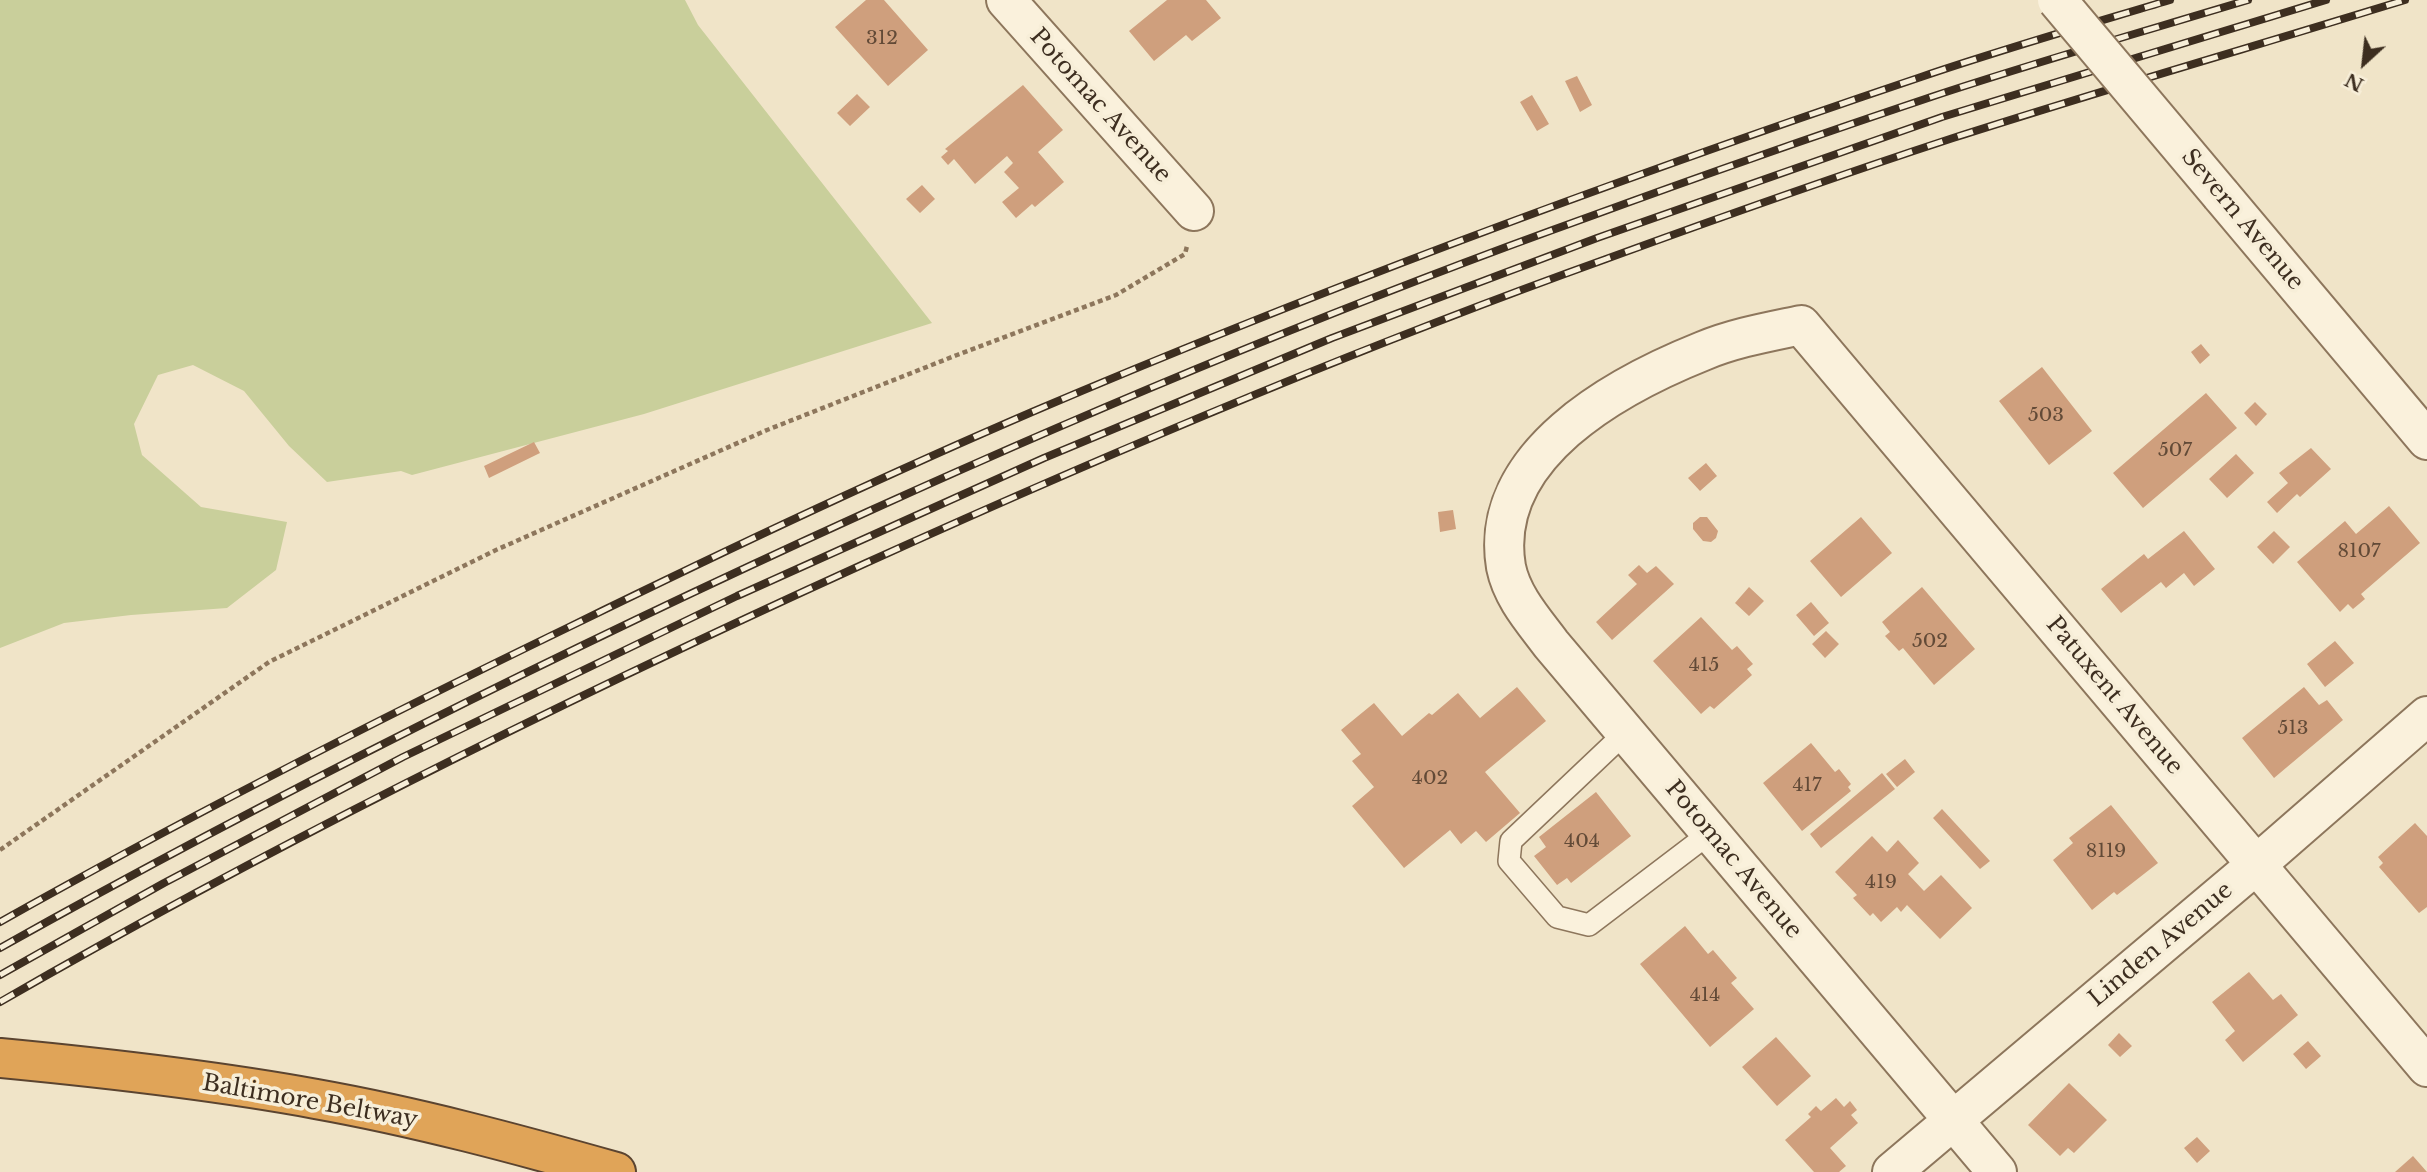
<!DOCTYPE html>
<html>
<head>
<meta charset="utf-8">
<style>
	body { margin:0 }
	#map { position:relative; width:2427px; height:1172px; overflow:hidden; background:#f0e4c8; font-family:"Libre Baskerville",serif }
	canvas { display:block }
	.north { position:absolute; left:2329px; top:28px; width:70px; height:70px; -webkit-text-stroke:5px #f7eed8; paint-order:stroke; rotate:207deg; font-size:19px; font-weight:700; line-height:28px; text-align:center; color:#3d2e20 }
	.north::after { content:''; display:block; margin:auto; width:24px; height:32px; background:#3d2e20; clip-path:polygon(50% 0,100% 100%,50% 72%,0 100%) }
</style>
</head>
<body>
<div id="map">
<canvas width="2427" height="1172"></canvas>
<div class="north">N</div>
</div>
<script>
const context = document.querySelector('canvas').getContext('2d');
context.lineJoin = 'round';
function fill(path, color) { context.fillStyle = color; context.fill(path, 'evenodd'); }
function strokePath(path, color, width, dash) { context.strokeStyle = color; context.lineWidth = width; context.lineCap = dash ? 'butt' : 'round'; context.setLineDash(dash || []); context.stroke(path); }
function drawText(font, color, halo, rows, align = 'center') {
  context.font = font + ' "Libre Baskerville",serif'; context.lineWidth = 7; context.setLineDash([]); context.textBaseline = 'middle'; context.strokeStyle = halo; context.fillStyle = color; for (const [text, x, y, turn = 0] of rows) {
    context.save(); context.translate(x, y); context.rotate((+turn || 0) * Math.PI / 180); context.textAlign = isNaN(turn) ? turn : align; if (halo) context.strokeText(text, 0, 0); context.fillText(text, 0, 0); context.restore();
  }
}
fill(new Path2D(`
	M0 0H685L698 25 932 323 644 414 412 475 401 471 327 482 289 446 244 391 193 365 158 375 134 424 142 455 201 507 287 522 276 570 227 608 131 615 64 623 0 648Z`), '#c9cf9b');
fill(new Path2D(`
	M866 0H884L928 50 888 86 835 27Z
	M1167 0H1206L1221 18 1192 41 1186 35 1154 61 1129 31Z
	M1577 76 1592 105 1580 112 1565 81Z
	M1023 85 1063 130 1038 152 1064 182 1035 207 1032 204 1016 218 1002 202 1019 188 1004 172 1013 163 1007 156 975 184 954 159 948 165 941 157 948 151 945 149Z
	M857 94 870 107 850 126 837 113Z
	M1532 95 1549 124 1537 131 1520 102Z
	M922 185 935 199 920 213 906 199Z
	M2201 344 2210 355 2200 364 2191 352Z
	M2042 367 2092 431 2049 465 1999 401Z
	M2206 393 2237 428 2143 508 2113 473Z
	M2255 402 2267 414 2256 426 2244 413Z
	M534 442 540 453 489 478 484 466Z
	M2311 448 2331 469 2300 497 2297 494 2277 513 2267 502 2288 483 2279 473Z
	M2236 454 2254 473 2227 498 2209 479Z
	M1706 463 1717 476 1700 491 1688 478Z
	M2389 506 2420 543 2361 594 2365 599 2353 609 2348 604 2340 612 2297 562 2345 521 2356 534Z
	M1453 510 1456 529 1440 532 1438 512Z
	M1700 517H1707L1718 531 1716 538 1711 542 1703 541 1693 529V523Z
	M1861 517 1892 553 1841 597 1810 561Z
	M2184 531 2215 569 2194 586 2184 573 2166 588 2161 582 2121 613 2101 589 2144 554 2148 559Z
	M2274 531 2290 547 2273 564 2257 547Z
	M1639 565 1647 573 1656 566 1674 584 1612 640 1596 622 1637 584 1628 575Z
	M1749 587 1764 601 1749 616 1735 603Z
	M1922 587 1975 649 1934 685 1903 648 1899 651 1885 636 1890 632 1882 622Z
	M1811 602 1829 623 1814 636 1796 615Z
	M1701 617 1732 650 1737 646 1753 664 1747 669 1752 675 1714 709 1710 706 1701 714 1653 661Z
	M1826 631 1839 644 1825 658 1812 644Z
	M2335 641 2354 663 2325 687 2307 664Z
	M1517 687 1546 721 1485 772 1520 813 1486 842 1476 831 1461 844 1450 830 1404 868 1352 806 1374 787 1352 761 1361 754 1341 730 1374 703 1402 736 1429 713 1432 715 1458 693 1480 718Z
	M2304 687 2319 705 2327 700 2343 720 2274 778 2242 738Z
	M1811 743 1835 772 1839 769 1851 784 1848 787 1851 791 1802 831 1763 783Z
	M1905 759 1915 772 1897 787 1886 774Z
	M1882 773 1895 789 1821 848 1810 834Z
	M1596 792 1631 836 1571 883 1567 878 1557 885 1534 856 1546 847 1539 837Z
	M2111 805 2158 863 2117 895 2114 892 2092 910 2053 860 2073 843 2069 838Z
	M1942 809 1990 861 1980 869 1933 818Z
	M2415 823 2427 836V907L2419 913 2379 867 2383 863 2378 857Z
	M1872 836 1887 852 1898 840 1919 863 1908 874 1924 891 1941 875 1972 908 1940 939 1907 905 1901 912 1897 907 1881 922 1873 913 1870 916 1853 898 1857 895 1835 872Z
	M1685 926 1708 954 1713 950 1737 978 1731 983 1754 1009 1710 1047 1640 964Z
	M2249 972 2273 1000 2281 994 2298 1015 2243 1062 2225 1040 2235 1031 2212 1002Z
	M2119 1033 2132 1046 2120 1057 2108 1045Z
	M1776 1037 1811 1076 1777 1106 1742 1067Z
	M2308 1041 2321 1056 2306 1069 2293 1054Z
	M2069 1083 2107 1120 2074 1153 2068 1148 2060 1156 2028 1125Z
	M1836 1098 1844 1107 1850 1101 1857 1110 1851 1115 1858 1123 1830 1148 1846 1166 1839 1172H1814L1785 1140 1811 1117 1808 1114 1816 1106 1821 1111Z
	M2197 1137 2210 1151 2197 1163 2184 1148Z
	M2413 1156 2427 1172H2395Z`), '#cf9f7d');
const service = new Path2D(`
	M1625 733 1511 841 1509 861 1557 917 1589 925 1710 833`);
const minor = new Path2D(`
	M1006 0 1194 211
	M1892 1172 2256 865 2427 716
	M1997 1172 1551 644C1534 621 1512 597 1506 567 1487 455 1618 385 1703 351 1734 338 1768 332 1801 325L2427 1067`);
const tertiary = new Path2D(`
	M2221 195 2427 440`);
const motorway = new Path2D(`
	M0 1058C105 1068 212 1080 316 1099 417 1117 517 1144 616 1172`);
strokePath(service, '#8d765c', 24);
strokePath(minor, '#8d765c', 42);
strokePath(tertiary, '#8d765c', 42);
strokePath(motorway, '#5b4430', 42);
strokePath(new Path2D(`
	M0 850 269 662 496 550 767 430 957 355 1116 295 1185 254 1187 246`), '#8d765c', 4.5, [5, 3.5]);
strokePath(service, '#faf1dc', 21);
strokePath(minor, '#faf1dc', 38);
strokePath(tertiary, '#faf1dc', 38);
strokePath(motorway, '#e0a458', 38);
const rail = new Path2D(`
	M0 922C187 817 377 720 569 627 722 552 876 479 1032 412 1323 288 1621 178 1921 77 2003 49 2087 25 2170 0
	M0 948C282 790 572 646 867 512 1105 404 1348 303 1594 215 1706 174 1818 135 1931 97 2036 62 2142 32 2248 0
	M0 975 164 883 403 757 737 596 1044 458 1332 338 1597 238 1942 117 2326 0
	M0 1002C281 840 571 697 866 563 1109 453 1355 349 1606 259 1721 217 1837 176 1953 138 2103 90 2255 46 2405 0`);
strokePath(rail, '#3d2e20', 8);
strokePath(rail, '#f7eed8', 5, [16]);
const tertiaryBridge = new Path2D(`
	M2057 0 2221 195`);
strokePath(tertiaryBridge, '#8d765c', 42, []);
strokePath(tertiaryBridge, '#faf1dc', 38);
drawText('19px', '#624a37', null, [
	["312",882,39],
	["503",2046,416],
	["507",2175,451],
	["8107",2359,552],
	["502",1930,642],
	["415",1704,666],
	["513",2293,729],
	["402",1430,779],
	["417",1807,786],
	["404",1582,842],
	["8119",2106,852],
	["419",1881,883],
	["414",1705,996]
]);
drawText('23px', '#3d2e20', '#f7eed8', [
	["Potomac Avenue",1100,106,48],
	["Severn Avenue",2242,220,50],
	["Patuxent Avenue",2114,696,50],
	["Potomac Avenue",1733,860,50],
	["Linden Avenue",2161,945,-40],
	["Baltimore Beltway",310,1102,10]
]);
</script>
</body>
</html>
